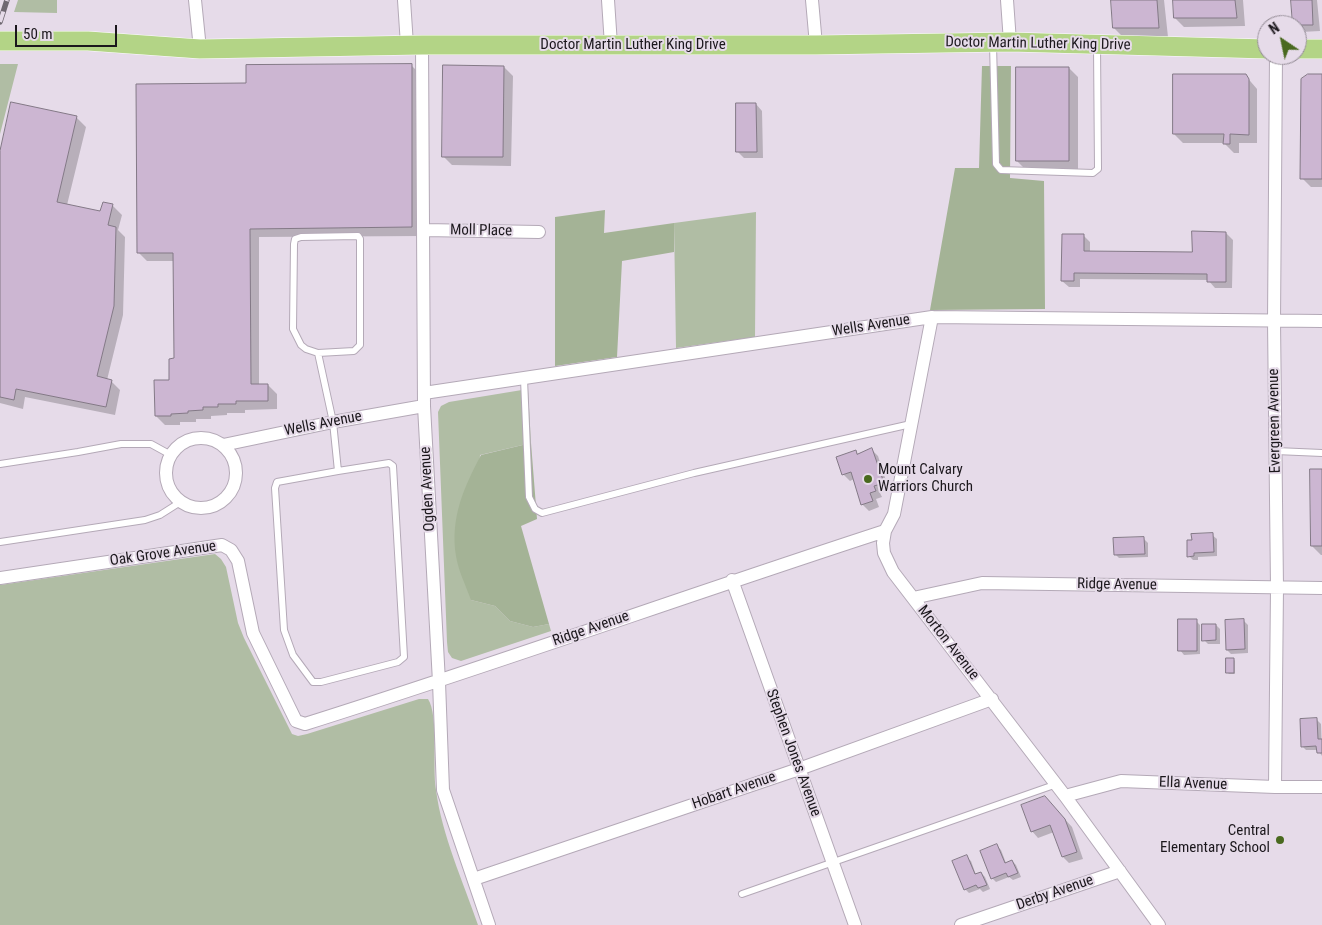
<!DOCTYPE html>
<html>
<head>
<meta charset="utf-8">
<style>
	body { margin:0 }
	#map { position:relative; width:1322px; height:925px; overflow:hidden; background:#e6dbe9; font-family:"Roboto Condensed",sans-serif }
	canvas { display:block }
	.north { position:absolute; left:1257px; top:15px; width:50px; height:50px; box-sizing:border-box; background:#e6dbe9; border:1px solid #958d97; border-radius:50%; rotate:326deg; font-size:14px; font-weight:700; line-height:20px; text-align:center; color:#1b171c }
	.north::after { content:''; display:block; margin:auto; width:18px; height:22px; background:#49691f; clip-path:polygon(50% 0,100% 100%,50% 72%,0 100%) }
	.scale { position:absolute; left:15px; top:25px; width:102px; height:22px; box-sizing:border-box; border:2px solid #1b171c; border-top:0; padding-left:6px; font-size:15px; line-height:18px; white-space:nowrap; color:#1b171c; -webkit-text-stroke:4px #e6dbe9; paint-order:stroke }
</style>
</head>
<body>
<div id="map">
<canvas width="1322" height="925"></canvas>
<div class="north">N</div>
<div class="scale">50 m</div>
</div>
<script>
const context = document.querySelector('canvas').getContext('2d');
context.lineJoin = 'round';
function fill(path, color) { context.fillStyle = color; context.fill(path, 'evenodd'); }
function strokePath(path, color, width, dash) { context.strokeStyle = color; context.lineWidth = width; context.lineCap = dash ? 'butt' : 'round'; context.setLineDash(dash || []); context.stroke(path); }
function drawText(font, color, halo, rows, align = 'center') {
  context.font = font + ' "Roboto Condensed",sans-serif'; context.lineWidth = 4; context.setLineDash([]); context.textBaseline = 'middle'; context.strokeStyle = halo; context.fillStyle = color; for (const [text, x, y, turn = 0] of rows) {
    context.save(); context.translate(x, y); context.rotate((+turn || 0) * Math.PI / 180); context.textAlign = isNaN(turn) ? turn : align; if (halo) context.strokeText(text, 0, 0); context.fillText(text, 0, 0); context.restore();
  }
}
fill(new Path2D(`
	M18 0H57V13L14 12Z
	M0 64H18L0 134Z
	M756 212 755 337 676 348 674 223Z
	M528 389 531 443 480 455 471 600 495 606 510 621 533 627 549 624 551 631 461 661 452 658 448 652 447 642 438 412 441 406 449 402Z
	M215 554 221 559 226 567 238 623 244 638 292 734 298 736 307 734 419 699H428C439 716 432 767 436 790 442 836 463 881 478 925H0V585Z`), '#b0bda4');
fill(new Path2D(`
	M982 66H1011L1010 178 1044 181 1045 309 930 310 955 168H979Z
	M605 210 604 233 674 223V252L622 261 617 357 555 366V217Z
	M531 443 537 519 521 526 549 624 533 627 510 621 495 606 471 600C466 586 458 570 456 556 450 518 464 487 481 455Z`), '#a4b396');
fill(new Path2D(`
	M1112 0H1164L1168 37H1123L1114 28Z
	M1174 0H1243L1245 26 1184 27 1175 18Z
	M1292 0H1317L1320 31 1301 32 1297 28V25H1294Z
	M411 65 420 74 421 236 259 237V385H268L277 394V409L245 410V413H227V415L211 416V419H196V422H180V425H165L156 416 170 382 175 360 174 261H147L138 252 247 84Z
	M504 67 513 76 511 166 452 165 443 156Z
	M1069 68 1078 77V170H1026L1017 161Z
	M1245 75 1257 89V143H1239V153H1234L1224 143H1183L1174 134Z
	M1322 75V187H1311L1302 178Z
	M756 104 762 111 763 158H744L738 152Z
	M77 118 86 127 67 205 101 213 113 206 122 215 118 230 125 237 123 315 107 380 111 381 120 390 115 415 25 397 23 409 0 403V156Z
	M1226 233 1233 240 1232 288H1215L1208 280 1080 279V287H1069L1062 281 1084 236 1090 242V252L1193 253Z
	M872 450 878 456 889 490 880 493 882 497 876 499 879 507 869 511 862 504 854 479 850 481 843 474 855 452 858 454Z
	M1322 470V555H1321L1312 546Z
	M1212 535 1217 539V556L1198 557V560H1193L1189 556Z
	M1144 539 1148 543V557L1119 558 1115 554Z
	M1243 620 1248 625V653L1231 654 1227 650Z
	M1196 621 1200 625V654L1184 655 1180 650Z
	M1216 625 1220 629V644H1208L1204 640Z
	M1234 659 1235 661V674H1229L1227 672Z
	M1317 720 1321 724 1322 756 1318 750H1306L1302 746Z
	M1051 804 1072 827 1083 859 1069 863 1063 857 1054 832 1038 838 1032 831Z
	M997 846 1001 850 1006 863 1012 861 1016 865 1021 877 1013 880 1009 877 996 882 992 878Z
	M966 857 971 861 976 875 981 873 985 877 990 889 983 892 980 889 969 893 965 889Z`), '#0003');
const building = new Path2D(`
	M1111 0H1157L1159 28H1113Z
	M1173 0H1235L1237 18H1174Z
	M1291 0H1312L1313 25H1293Z
	M412 64V227L250 229 251 384H268V401H236V404H218V407H203V410L188 411V413L171 414V416H155L154 380H169V359L174 358 173 253H137L136 84 246 83V65Z
	M443 65 504 66 503 157H442Z
	M1016 67H1069V161H1016Z
	M1173 74H1246L1249 79V135L1230 134V144H1223L1224 134H1173Z
	M1308 74H1322V179H1300L1301 79Z
	M11 102 77 116 57 202 100 211 103 202 113 204 108 225 116 227 114 306 97 376 112 380 106 407 16 389 14 400 0 397V151Z
	M736 103H756L757 152H736Z
	M1192 231 1226 232V282H1207V274L1074 273V281H1061L1062 234H1084V251L1192 252Z
	M872 448 884 483 874 486 876 491 870 493 873 501 861 505 851 472 842 475 836 457 856 450 857 454Z
	M1310 469H1322V546H1311Z
	M1213 533 1214 552 1194 553V556L1187 557V540H1192L1191 534Z
	M1144 537 1145 554 1114 555 1113 538Z
	M1178 619H1197V651H1178Z
	M1244 619 1245 649 1226 650 1225 620Z
	M1202 624H1216V640L1202 641Z
	M1226 658H1234V673H1226Z
	M1317 718 1318 739H1322V753H1317L1316 746 1301 747 1300 719Z
	M1045 796 1065 819 1077 852 1062 857 1050 825 1031 832 1021 805Z
	M997 844 1005 863 1012 860 1018 873 1008 877 1006 873 991 879 980 851Z
	M967 855 975 874 981 872 987 885 978 888 976 885 964 890 952 861Z`);
fill(building, '#ccb6d2');
strokePath(building, '#837986', 1);
const lane = new Path2D(`
	M993 44 996 164 1001 170 1093 173 1098 169 1097 46
	M358 236 360 239V345L354 351 318 353 306 349 301 345 293 329 294 244 295 239 301 237Z
	M318 353 333 422 338 471 277 482 275 488 284 630 293 655 313 682H321L398 662 404 657 393 466 389 463 338 471
	M524 379 529 497 535 509 542 513 694 473 911 424
	M1276 451 1322 453
	M0 464 78 452 121 444H151L171 455
	M0 542 145 520 160 515 182 501
	M742 894 1057 784`);
const street = new Path2D(`
	M195 0 200 49
	M404 0 407 45
	M608 0 611 45
	M812 0 816 45
	M1007 0 1010 42
	M422 45 424 406 439 682 443 790 489 925
	M424 230 539 232
	M932 317 894 514 885 531 883 543 884 553 893 572 1065 796 1159 925
	M424 393 932 317 1322 321
	M166 473a35 35 0 1 1 70 0a35 35 0 1 1-70 0Z
	M223 445 333 422 424 406
	M0 578 222 545 231 550 238 561 253 633 296 721 305 724C499 663 691 594 885 531
	M732 580 855 925
	M913 598 982 583 1322 588
	M1275 787 1277 588 1274 321 1276 55
	M1065 796 1121 781 1275 787H1322
	M474 879 799 769 992 699
	M961 925 1120 871`);
const primary = new Path2D(`
	M0 41H88L200 49 422 45H816L1010 42 1267 49
	M1297 49H1322`);
strokePath(lane, '#b4a9b7', 8);
strokePath(street, '#b4a9b7', 14);
strokePath(primary, '#fff', 20);
strokePath(lane, '#fff', 6);
strokePath(street, '#fff', 12);
strokePath(primary, '#b3d486', 19);
const rail = new Path2D(`
	M0 22 7 0`);
strokePath(rail, '#6f6871', 5.5);
strokePath(rail, '#e6dbe9', 4, [11]);
for (const [x, y, r, color] of [
	[868,479,5,"#49691f"],
	[1280,840,5,"#49691f"]
]) { const dot = new Path2D(); dot.arc(x, y, r, 0, 2 * Math.PI); context.fillStyle = color; context.fill(dot); strokePath(dot, '#e6dbe9', 2); }
drawText('15px', '#1b171c', '#e6dbe9', [
	["Doctor Martin Luther King Drive",1038,44,1],
	["Doctor Martin Luther King Drive",633,45],
	["Moll Place",481,231,1],
	["Wells Avenue",871,326,-9],
	["Evergreen Avenue",1275,421,-91],
	["Wells Avenue",323,424,-11],
	["Ogden Avenue",428,489,-93],
	["Oak Grove Avenue",163,554,-8],
	["Ridge Avenue",1117,585,1],
	["Ridge Avenue",591,629,-19],
	["Morton Avenue",948,643,52],
	["Stephen Jones Avenue",793,753,70],
	["Ella Avenue",1193,784,2],
	["Hobart Avenue",734,791,-19],
	["Derby Avenue",1055,893,-19]
]);
drawText('15px', '#1b171c', '#e6dbe9', [
	["Mount Calvary",878,470],
	["Warriors Church",878,487],
	["Central",1270,831,"right"],
	["Elementary School",1270,848,"right"]
], 'left');
</script>
</body>
</html>
